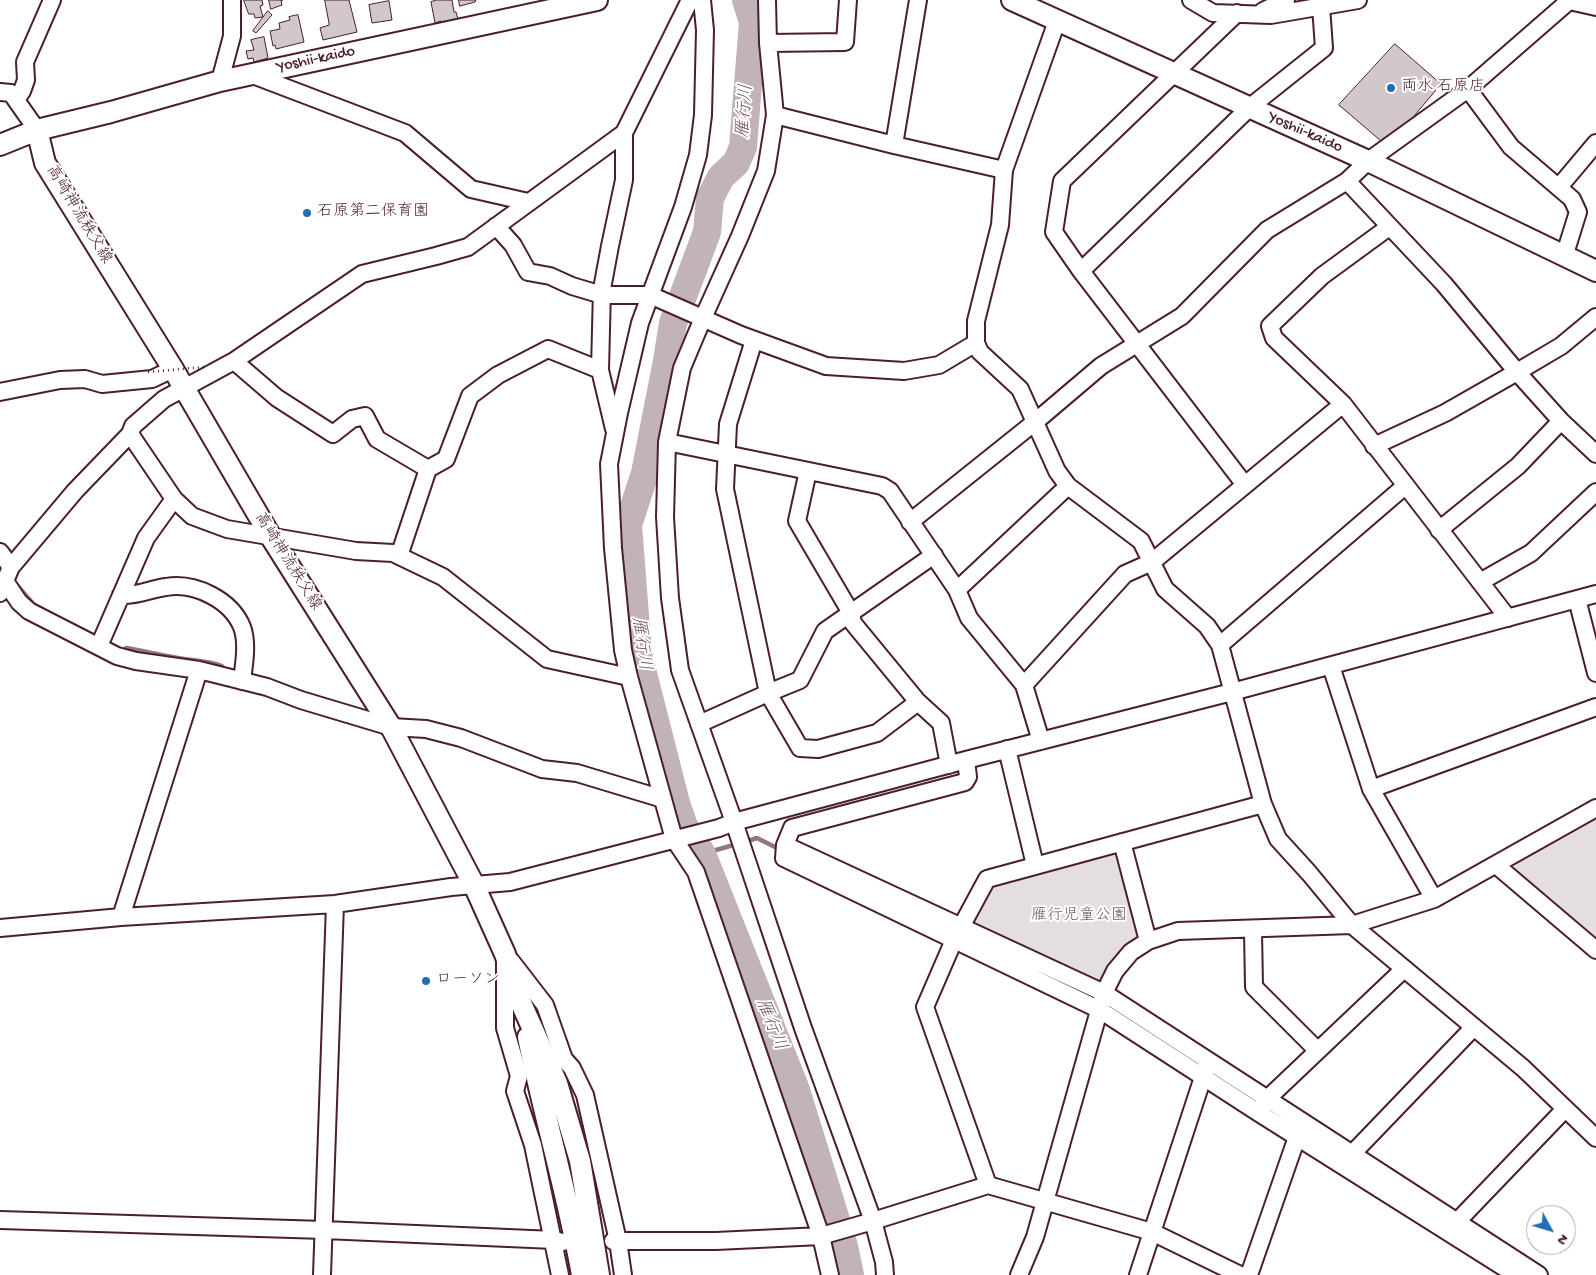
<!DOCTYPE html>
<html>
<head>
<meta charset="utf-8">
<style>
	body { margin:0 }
	#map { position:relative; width:1596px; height:1275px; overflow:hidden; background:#fff; font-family:"Gochi Hand",sans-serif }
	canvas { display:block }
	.north { position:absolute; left:1526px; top:1205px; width:50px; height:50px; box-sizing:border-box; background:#fff; border:1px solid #b7a5aa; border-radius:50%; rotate:129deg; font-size:14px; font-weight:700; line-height:20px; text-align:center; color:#4a1f2b }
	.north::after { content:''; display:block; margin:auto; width:18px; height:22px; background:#1f6fb2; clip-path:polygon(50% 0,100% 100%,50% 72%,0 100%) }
</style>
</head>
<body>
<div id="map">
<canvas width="1596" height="1275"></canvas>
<div class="north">N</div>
</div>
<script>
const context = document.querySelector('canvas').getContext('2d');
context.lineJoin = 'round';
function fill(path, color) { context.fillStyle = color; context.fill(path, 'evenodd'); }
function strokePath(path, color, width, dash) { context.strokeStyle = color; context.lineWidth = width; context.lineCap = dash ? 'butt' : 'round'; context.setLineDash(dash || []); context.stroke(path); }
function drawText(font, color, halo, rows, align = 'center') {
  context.font = font + ' "Gochi Hand","Klee One",sans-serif'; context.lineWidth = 4; context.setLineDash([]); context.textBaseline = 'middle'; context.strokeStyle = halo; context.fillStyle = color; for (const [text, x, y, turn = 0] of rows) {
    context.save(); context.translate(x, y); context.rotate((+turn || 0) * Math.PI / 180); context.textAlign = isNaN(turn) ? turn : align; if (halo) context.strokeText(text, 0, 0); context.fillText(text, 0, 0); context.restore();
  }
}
fill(new Path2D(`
	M1596 817V942L1512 871 1517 860Z
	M1113 852 1120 855 1138 933 1135 940 1122 950 1101 982 1095 984 977 929 974 922 987 892 992 886Z`), '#e5dee0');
strokePath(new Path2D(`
	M15 583 36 607
	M126 648C145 651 164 656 184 659 197 661 209 661 222 666
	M745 842 757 838 781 850
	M702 854 737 844
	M1218 1077 1243 1093`), '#91787e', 4.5);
strokePath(new Path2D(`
	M746 0 753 22 743 147 736 163 721 177 710 198 707 232 673 323 667 361 645 473 628 525 638 654 676 803 684 826 702 854 796 1090 844 1246 850 1275`), '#c1b3b6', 28);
const building = new Path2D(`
	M244 0H262L263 5 260 6 263 17 255 18 254 14H249Z
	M269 0H283H281L282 5 271 9Z
	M325 0H349L357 32 323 40 320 28 329 25Z
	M437 0H452L454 12H456L458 19 442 23 441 21 435 23 431 2Z
	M459 0H476L475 2 460 6Z
	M389 1 392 20 372 23 369 5Z
	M268 11 272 15 256 33 253 31Z
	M298 15 304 42 276 49 275 45 273 46 270 31 280 29 279 23 290 20 289 17Z
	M264 37 268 58 254 62 253 58 248 59 246 51 254 50 251 40Z
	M1395 44 1441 84 1388 147 1339 105Z`);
fill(building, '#d2c7cb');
strokePath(building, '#4a1f2b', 1);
const minor = new Path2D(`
	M702 0 705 30 703 115 698 155 683 207 640 323 619 413 609 464 613 548 623 650 629 677 674 839 696 872 821 1236 830 1275
	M767 0 768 43 775 115 766 171 740 236 703 318 682 368 667 442 665 517 670 598 680 670 734 822 803 1028 873 1221 884 1262 885 1275
	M1191 0 1213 13 1271 15 1358 0
	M1565 0 1596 7
	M1263 11 1286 0
	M1237 13 1062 181 1054 232 1081 271 1245 485
	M768 43 845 42 848 0
	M250 74 405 133 471 189 528 202
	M220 81 232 36V0
	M1468 89 1511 147 1572 199 1578 212 1564 257
	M0 92 11 93 37 130
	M16 100 22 91 26 80 25 62 52 0
	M775 115 894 145 1004 170
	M894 145 918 0
	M1347 181 1444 284 1517 372 1561 421 1596 454
	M1559 187 1596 143
	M496 226 513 245 528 272 550 276 572 286 602 295H650L741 335 826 366 904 371 939 365 976 343V321L1000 225 1004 170 1057 21
	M1389 227 1322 276 1270 326 1274 338 1343 404 1508 618
	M1081 271 1250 107 1324 48 1321 6
	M754 340 728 424 725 489 768 693 800 748 818 749 877 733 918 702 853 623 851 613 797 521 808 471
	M976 343 980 352 1020 389 1057 471 1068 486 1141 541 1165 589 1207 626 1220 645 1263 804 1278 839 1309 873 1352 925 1523 1068 1596 1138
	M234 361 277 398 333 434 352 419 365 416 377 439 428 469
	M0 392 60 380 85 379 102 384 152 379 173 369
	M614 429 600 370 602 289 610 246 624 180V133
	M130 434 174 499 192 516 227 529 356 551 393 553 443 577 547 659 629 677
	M667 442 882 486 890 491 957 590 969 618 1024 685 1041 741
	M1374 446 1445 413 1517 372 1561 346 1596 317
	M910 522 1035 422 1101 366 1182 316 1267 230 1347 181 1368 161 1468 89 1569 1
	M1439 530 1518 466 1561 421
	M0 552 11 567
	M399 556 428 469 446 459 470 396 498 375 548 349 600 370
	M5 581 19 602 29 611 117 656 136 661 199 670 267 687 301 700 391 727 426 729 461 738 542 769 577 773 663 799
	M1480 582 1531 553 1596 492
	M957 590 1068 486
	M0 593 11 567 75 491 130 434 133 426 164 399 234 361 362 274 436 256 468 247 624 133 690 0
	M121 595C138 596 150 589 166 587 195 582 231 600 242 627 248 643 244 664 242 681
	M1577 599 1596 673
	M1220 645 1405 486
	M99 646 146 538 174 499
	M1331 666 1371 789 1434 899
	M1024 685 1125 574 1152 562 1343 404
	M918 702 941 723 949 765
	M699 724 768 693 800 680 825 631 934 555
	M1007 749 1035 865
	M966 760 968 777 965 782 792 828 785 845 784 858 1100 1010 1259 1113 1516 1275
	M1371 789 1596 707
	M1122 842 1148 941
	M785 845 1104 993 1539 1275
	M1496 865 1596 950
	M121 917 199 670
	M0 928 121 917 335 904 451 887 510 882 719 828 734 822 966 760 1232 692 1596 594
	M1253 930 1254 987 1317 1050
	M511 961 545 1005 564 1059 572 1068 585 1095 618 1241 623 1275
	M505 963V1028L519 1076 515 1091 533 1145 560 1275
	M1261 1109 1266 1100 1404 969
	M1347 1162 1352 1154 1474 1027
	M988 1185 925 1007 954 940 987 879 1263 804
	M0 1220 324 1230 554 1240 563 1242
	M1449 1230 1565 1109
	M613 1241H716L821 1236 873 1221 988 1185 1152 1232 1240 1275
	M322 1275 335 904
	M1019 1275 1035 1237 1104 993 1115 971 1131 952 1148 941 1178 931 1352 925 1434 899 1596 808
	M1138 1275 1206 1068
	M1249 1275 1297 1137 1303 1130`);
const major = new Path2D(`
	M1012 0 1368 161 1596 271
	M37 130 45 163 173 369 271 537 391 727 474 885 505 954 521 1003 557 1083 580 1161 599 1275
	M0 145 37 130 111 112 220 81 597 0
	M528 1037C544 1117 568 1195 582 1275`);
strokePath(minor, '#4a1f2b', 20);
strokePath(major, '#4a1f2b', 24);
strokePath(minor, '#fff', 16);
strokePath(major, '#fff', 20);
strokePath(new Path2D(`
	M148 372 204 367`), '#4a1f2b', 2.5, [1, 4]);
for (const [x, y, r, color] of [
	[1391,88,5,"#1f6fb2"],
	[307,213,5,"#1f6fb2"],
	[426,981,5,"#1f6fb2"]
]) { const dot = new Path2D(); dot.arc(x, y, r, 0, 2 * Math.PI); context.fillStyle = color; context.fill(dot); strokePath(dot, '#fff', 2); }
drawText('16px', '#4a1f2b', '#fff', [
	["Yoshii-kaido",316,60,-12],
	["Yoshii-kaido",1305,133,24],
	["高崎神流秩父線",78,215,59],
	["高崎神流秩父線",287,562,58]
]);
drawText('16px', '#4a1f2b', '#fff', [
	["両水 石原店",1401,88],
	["石原第二保育園",317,213],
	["ローソン",436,981]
], 'left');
drawText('16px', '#714f58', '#fff', [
	["雁行児童公園",1079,917]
]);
drawText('italic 18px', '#74535c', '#fff', [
	["雁行川",746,111,-86],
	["雁行川",640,644,82],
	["雁行川",770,1025,68]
]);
</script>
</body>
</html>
